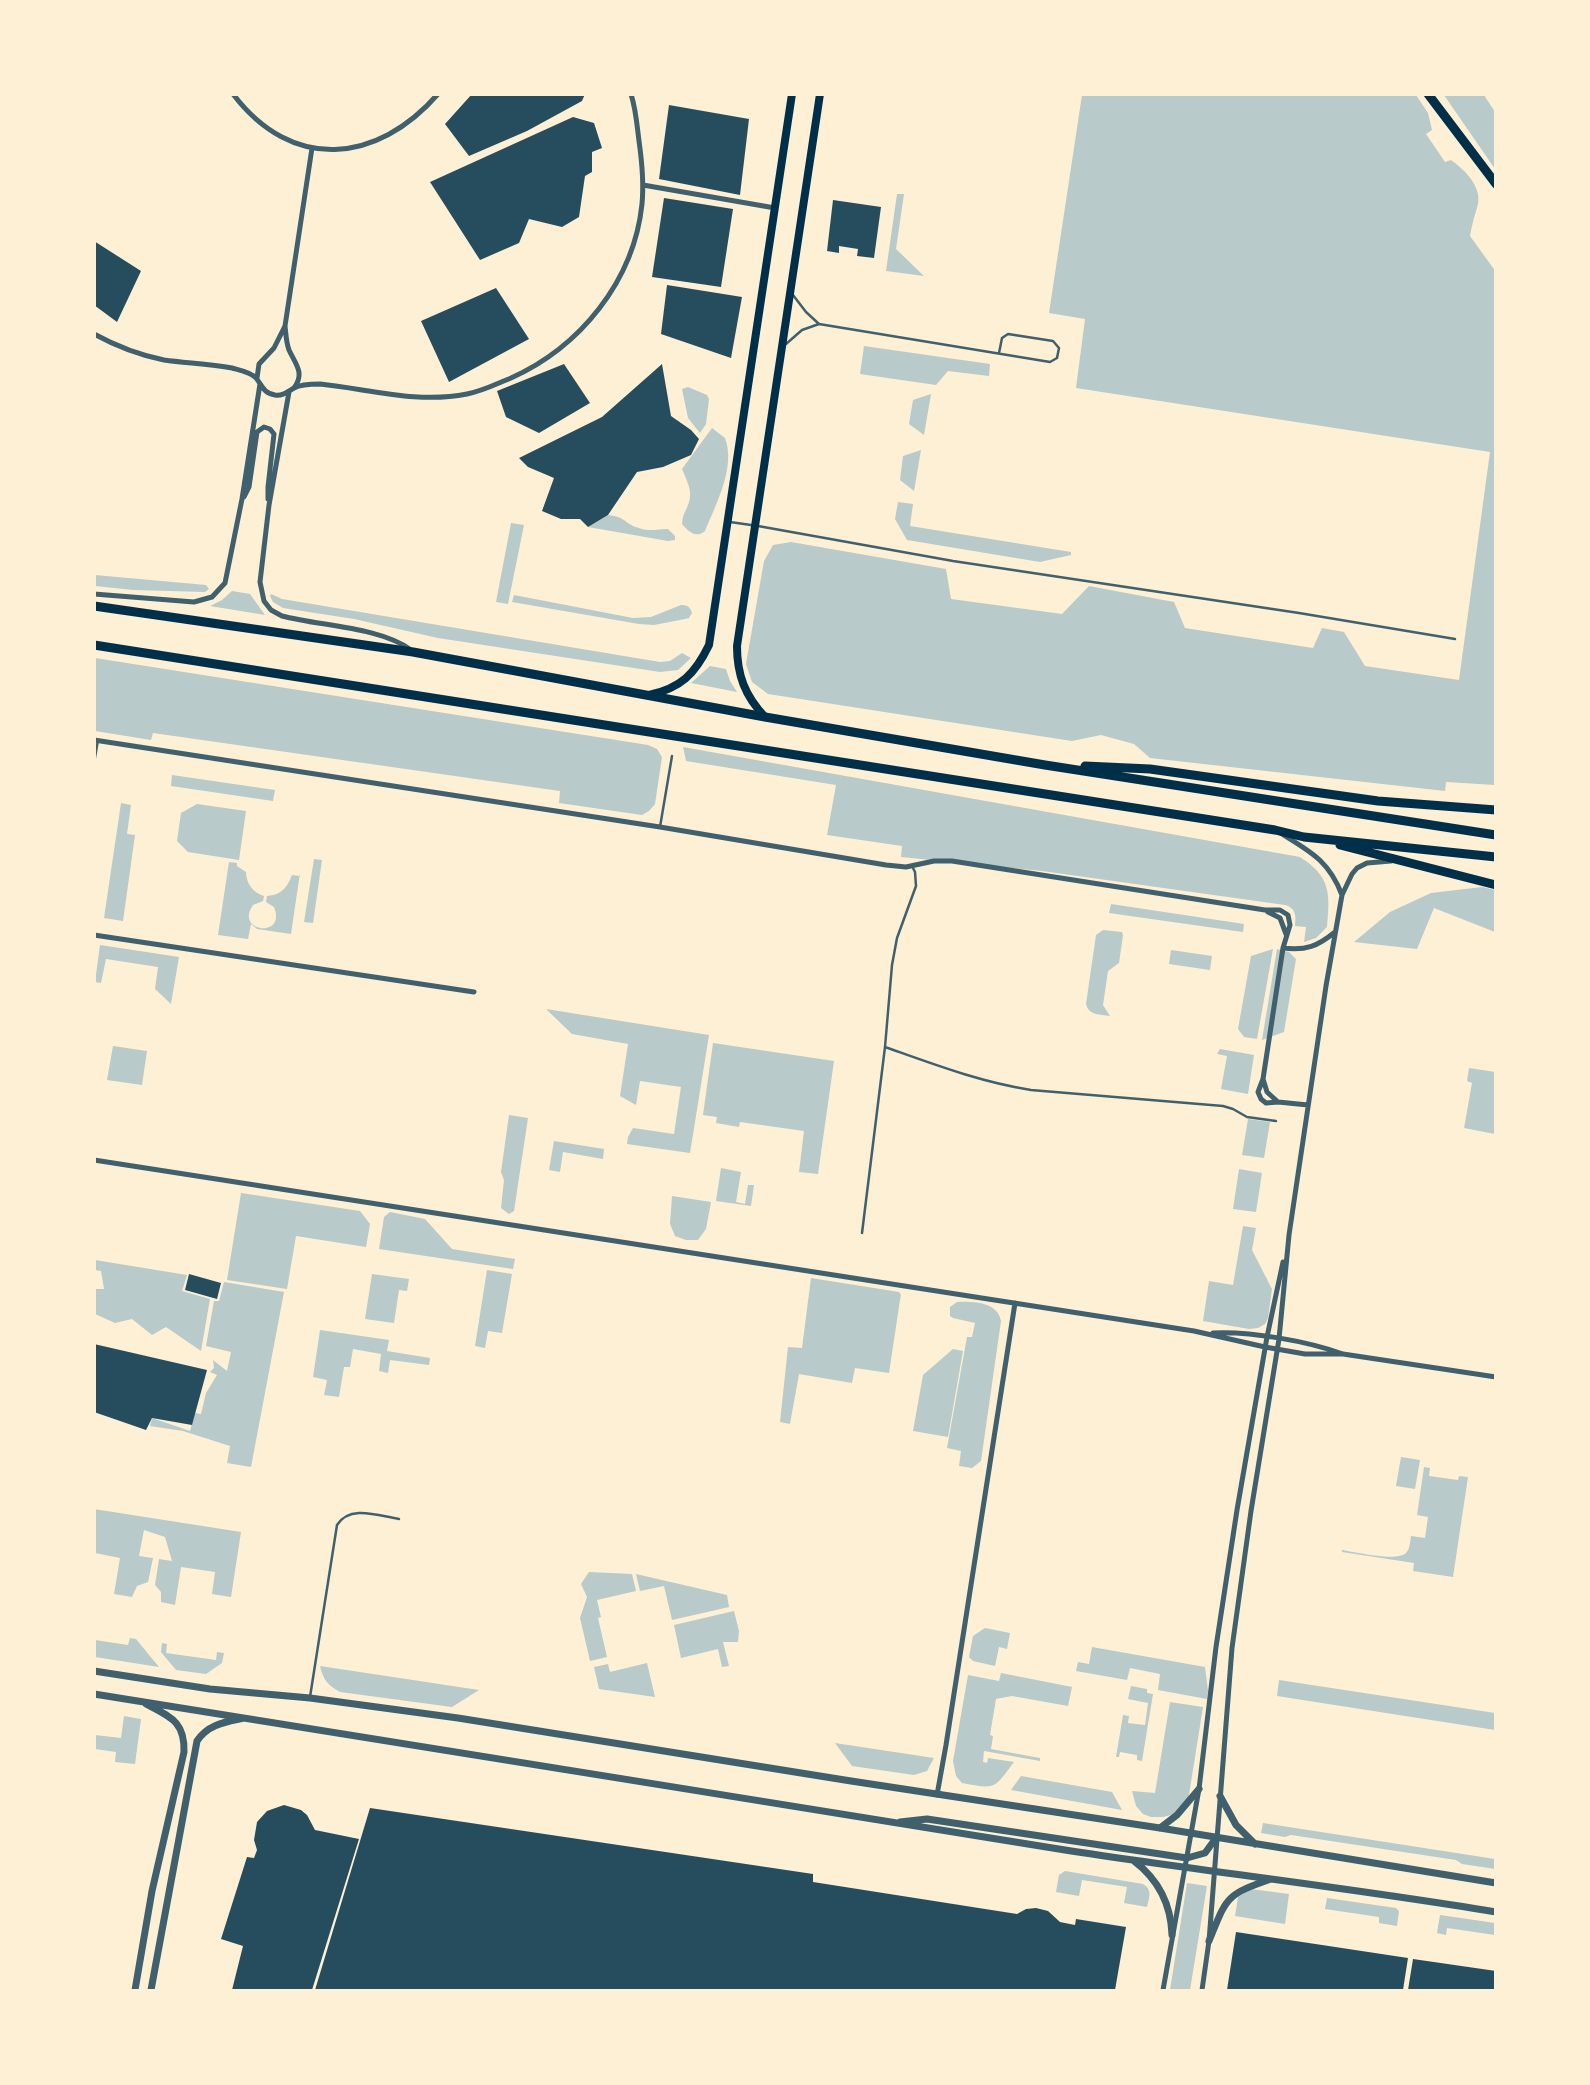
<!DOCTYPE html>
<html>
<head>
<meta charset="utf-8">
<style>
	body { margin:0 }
	#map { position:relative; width:1590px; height:2085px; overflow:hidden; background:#fdf0d5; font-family:Karla,sans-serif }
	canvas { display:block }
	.frame { position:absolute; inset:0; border:96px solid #fdf0d5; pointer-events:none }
</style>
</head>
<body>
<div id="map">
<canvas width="1590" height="2085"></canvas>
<div class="frame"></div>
</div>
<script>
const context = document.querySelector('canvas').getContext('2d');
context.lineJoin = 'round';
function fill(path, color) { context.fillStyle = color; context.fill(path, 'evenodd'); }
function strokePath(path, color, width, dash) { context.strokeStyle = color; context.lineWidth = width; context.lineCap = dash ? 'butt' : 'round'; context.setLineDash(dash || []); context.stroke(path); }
fill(new Path2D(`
	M1082 95H1416L1428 113 1432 130 1426 134 1445 162 1451 160C1465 170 1484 188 1477 208 1474 217 1472 225 1470 236L1496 272 1495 785 1446 782 1445 791 1150 758 1134 744 1101 735 1072 741 768 694 752 682 746 664 764 561 773 545 791 542 946 569 951 599 1062 614 1089 586 1174 602 1185 628 1313 648 1322 628 1344 632 1365 666 1459 680 1490 452 1076 388 1085 319 1049 313Z
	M1444 95H1484L1495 112V169Z
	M897 194H904L896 249 924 276 886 271Z
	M864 346 990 364 989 376 948 371 936 385 860 374Z
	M688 387 707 395 709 399 706 424 700 433 688 418 682 389Z
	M931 394 924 435 909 424 913 400Z
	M712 428 725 438C736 467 716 504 705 531 696 539 688 531 682 524 683 512 686 512 689 502 693 491 686 479 682 469Z
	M921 450 914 491 900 480 903 456Z
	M898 502 913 504 910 526 1071 552V555L1040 562 907 540 895 519Z
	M608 515C627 517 624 524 639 528 649 532 658 529 668 529L675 536V540L668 541 588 527Z
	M511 523 524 525 508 604 496 602Z
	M95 575 206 585 209 589 205 592 133 590 95 586Z
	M232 591 250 594 265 615 210 606 222 600Z
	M271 594 282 599 660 662 670 661 682 653 691 658 678 670 660 672 438 638 354 619 283 608 273 602 270 596Z
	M514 595 633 618 651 617 681 605C688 605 690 607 692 613L689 618 685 619 654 625 639 624 512 602Z
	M95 658 648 745 657 749 662 757 655 804 649 811 642 815 559 803 560 791 153 733 151 740 95 731Z
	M710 666 726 669 730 681 737 692 691 683Z
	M683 747 1300 857C1331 877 1330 893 1327 927L1316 938 1304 942 1306 927 1295 926C1296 916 1296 908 1285 905L1042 871 901 857 902 846 827 835 836 785 686 761Z
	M172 775 275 790 273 801 171 786Z
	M121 803 131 805 127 834 135 835 123 921 104 918Z
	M197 804 246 811 239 860 188 852 177 841 181 813Z
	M314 859 322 860 313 923 304 922Z
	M229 862 237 863V866L246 872C246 883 253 893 264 896L263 901 253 905C234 932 287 939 274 907L266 902 267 896C281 895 287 888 292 875L299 876 300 873 291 934 257 929 251 924 248 939 218 935Z
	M1482 887 1495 890V932L1434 908 1417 949 1354 942 1390 912 1431 893Z
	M1111 904 1244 924 1243 932 1109 913Z
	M1103 930 1122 932 1123 935 1119 963 1108 971 1103 1005 1110 1016C1100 1014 1089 1016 1086 1004L1096 935Z
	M100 945 179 957 171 1004 155 989 158 967 106 959 101 983 95 982Z
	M1273 949 1257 1039 1244 1037 1238 1029 1251 956Z
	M1277 949 1289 952 1296 959 1284 1032 1262 1040Z
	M1171 950 1212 956 1210 970 1169 964Z
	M546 1009 709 1035 690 1153 627 1144 628 1137 633 1128 674 1134 681 1087 640 1081 636 1105 620 1096 628 1044 572 1034Z
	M713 1043 834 1061 818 1174 799 1172 804 1131 740 1122 739 1127 716 1123 717 1117 703 1115Z
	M113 1046 147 1051 142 1085 107 1080Z
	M1220 1049 1254 1055 1248 1094 1221 1089 1227 1056 1217 1054Z
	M1469 1068 1495 1072V1134L1464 1128 1472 1083 1467 1081Z
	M509 1115 528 1118 514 1211 509 1214 501 1208 504 1180 501 1172Z
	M1248 1119 1270 1122 1264 1158 1242 1155Z
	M554 1141 604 1149 603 1159 563 1152 560 1172 549 1170Z
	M721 1168 741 1172 736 1202 745 1204 748 1185H754L751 1206 716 1201Z
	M1239 1169 1262 1173 1256 1212 1233 1209Z
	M241 1193 360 1211 370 1224 366 1247 296 1236 287 1289 227 1280Z
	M672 1196 711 1202 706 1229 698 1240H686L675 1236 670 1224Z
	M390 1212 425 1219 452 1249 515 1259 513 1269 379 1249 384 1217Z
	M1243 1226 1256 1228 1252 1250 1272 1289 1268 1318 1265 1324 1258 1328 1249 1329 1203 1321 1209 1281 1233 1285Z
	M95 1260 187 1275 182 1291 210 1299 201 1351 166 1327 152 1335 132 1319 115 1323 95 1314V1289H104L101 1271 95 1270Z
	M487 1270 512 1274 502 1333 488 1331 485 1348 475 1346Z
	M372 1274 409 1279 407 1291 399 1290 394 1323 365 1319Z
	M811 1278 899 1292 901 1295 900 1300 889 1373 855 1368 852 1383 799 1374 790 1424 780 1422 788 1347 802 1348Z
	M224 1282 284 1292 251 1467 227 1463 230 1446 183 1431 150 1426 152 1418 190 1431 195 1413 201 1414 206 1393 217 1375 210 1372 214 1368 213 1360 227 1371 231 1352 206 1346 214 1301H219Z
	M957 1302C973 1301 998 1302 1001 1321L981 1461 972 1468 959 1466 961 1451 947 1448 967 1337H972L975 1323 953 1318 950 1316V1307Z
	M320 1330 389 1340 387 1351 430 1358 429 1365 390 1360 388 1373 379 1371 381 1354 353 1349 350 1367H344L339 1397 324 1395 327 1380 313 1377Z
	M953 1349 963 1351 948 1437 913 1431 923 1375Z
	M1401 1457 1420 1460 1415 1489 1396 1486Z
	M1424 1467 1430 1468 1429 1476 1458 1480 1459 1476 1468 1477 1453 1577 1413 1571 1414 1563 1342 1552V1550C1355 1552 1397 1562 1406 1553 1410 1549 1410 1542 1411 1536L1425 1538 1428 1517 1417 1515Z
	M94 1509 241 1532 231 1597 212 1594 215 1572 181 1567 175 1605 161 1602V1592L155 1585 159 1559 172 1561 165 1537 144 1530 139 1556 153 1558 148 1582 137 1586 132 1597 114 1594 120 1558 95 1553Z
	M589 1572 632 1574 636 1591 597 1600 601 1617 598 1618 607 1657 590 1661 580 1618 587 1597 581 1584Z
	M636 1574 727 1595 729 1607 672 1620 664 1586 640 1591Z
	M734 1611 739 1631 738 1642H723L729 1666 722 1667 718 1649 681 1658 674 1625Z
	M985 1628 1010 1633 1007 1649 999 1647 995 1666 973 1661 969 1657 973 1636Z
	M130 1638 136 1639 159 1667 95 1657V1640L128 1645Z
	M162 1643 167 1644 166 1653 216 1660 217 1652 224 1653 222 1663 206 1674 176 1670 161 1652Z
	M1092 1647 1205 1667 1208 1691 1207 1699 1158 1690 1160 1674 1130 1668 1127 1680 1076 1671 1078 1662 1089 1664Z
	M647 1663 655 1697 599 1689 594 1667 608 1664 610 1672Z
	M320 1666 479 1690 452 1707 340 1692C328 1685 323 1680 320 1666Z
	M1001 1673 1072 1687 1068 1706 1012 1696 996 1699 990 1735 993 1736 991 1749 1040 1758V1761L984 1751 983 1762 987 1763 988 1758 1014 1762C993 1790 996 1789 962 1783L956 1776 953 1761 968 1675 999 1681Z
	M1279 1680 1495 1713V1730L1277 1696Z
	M1131 1686 1147 1689V1693L1153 1694 1142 1761 1137 1760V1755L1120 1752 1119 1757H1116L1123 1715 1129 1716 1128 1723 1145 1725 1148 1703 1128 1699Z
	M1170 1702 1203 1707 1188 1801 1175 1814 1163 1817H1151L1143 1814 1136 1806 1132 1791 1155 1793Z
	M124 1716 141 1719 135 1764 115 1762 116 1752 95 1749V1735L121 1738Z
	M835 1743 934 1758 927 1771 914 1775 852 1766Z
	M1021 1776 1112 1792 1122 1810 1011 1790Z
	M1263 1823 1495 1859V1869L1462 1864 1456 1860 1291 1835 1285 1837 1261 1833Z
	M1065 1871 1143 1884C1153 1890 1149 1898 1147 1907L1124 1903 1127 1887 1082 1880 1079 1896 1056 1892 1059 1875Z
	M1187 1883 1207 1886 1190 1990H1170Z
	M1251 1889 1289 1894 1285 1924 1235 1916 1238 1897Z
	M1327 1898 1396 1908 1399 1911 1397 1926 1379 1923V1917L1325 1909Z
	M1440 1915 1495 1923V1935L1447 1928 1446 1935 1437 1933Z`), '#b9caca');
fill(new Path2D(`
	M472 94H585L582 101 527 131 469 156 445 124Z
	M669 105 749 119 740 195 659 179Z
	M573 117 594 123 602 148 592 152V172L585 176 579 217 562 227 529 219 519 243 480 260 430 182Z
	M664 198 733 209 721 287 652 277Z
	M833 200 881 207 874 258 857 256 858 249 839 246V253L827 251Z
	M94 241 141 271 117 322 94 305Z
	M667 285 742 297 731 358 661 334Z
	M496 288 529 339 449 382 421 321Z
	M564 364 590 403 539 433 506 417 497 391Z
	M662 364 671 416 691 430 699 439 691 455 663 467 637 472 608 515 588 527 580 519H561L542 511 554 478 528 467 519 458 602 417Z
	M189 1274 221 1283 217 1299 185 1290Z
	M94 1344 207 1370 192 1425 152 1418 146 1430 94 1412Z
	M284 1805 301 1810 307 1815 315 1830 359 1839 312 1990H232L243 1946 221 1939 247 1857 254 1858 257 1850 254 1840 257 1822 267 1811Z
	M370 1808 813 1874V1882L1017 1914 1026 1909 1036 1908 1048 1911 1060 1922 1075 1925 1076 1919 1126 1927 1115 1990H315Z
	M1236 1932 1408 1958 1403 1990H1227Z
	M1413 1959 1496 1971V1990H1408Z`), '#264d5e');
strokePath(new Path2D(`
	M793 295 806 312 819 324
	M786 344 802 330 819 324 1050 362 1057 358 1059 348 1053 341 1008 334 1002 338 999 353
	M730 522 751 525
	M758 526 953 561 1299 613 1455 639
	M94 763 98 740
	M660 827 672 756
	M885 1047C933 1064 980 1082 1031 1090L1223 1106 1233 1109 1247 1117 1276 1121
	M862 1233 885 1047 892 965 897 938 916 886 915 872 912 866
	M310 1697 337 1525C350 1504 379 1516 399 1519`), '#3f606c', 2.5);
strokePath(new Path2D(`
	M233 94C292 172 377 164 438 94
	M643 185 775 208
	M285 326C286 334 286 342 289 350 296 365 305 373 294 388
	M94 334C116 346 139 355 164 360 186 363 209 364 232 368 239 370 251 372 256 378 262 385 263 393 275 395 283 396 287 392 294 388 301 384 312 384 320 384 369 389 417 404 467 394 483 391 496 384 511 378 580 347 634 281 642 204 644 183 642 162 639 141 637 125 636 110 631 94
	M257 378 259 364 274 348 285 326 312 148
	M289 392 269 505 260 582 264 601 271 610 282 616C320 626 380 627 411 650
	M244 497 249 487 257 432 264 427 270 429 274 434 268 487V499
	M94 594 194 602 212 597 225 583 242 499 260 384
	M94 740 660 827 886 865 906 867 934 861H952L1265 910H1280L1288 915 1290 925 1283 948 1263 1079 1258 1092 1261 1099 1266 1103 1278 1102 1308 1105
	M1282 834C1311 852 1329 861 1342 895
	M1268 912 1280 918 1286 934
	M94 935 474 992
	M1283 948C1306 951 1318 946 1335 932
	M1263 1079 1267 1092 1278 1102
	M94 1160 1194 1331 1265 1347 1305 1354H1343
	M1213 1333C1250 1331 1307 1341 1343 1354L1496 1377
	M937 1795 946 1745 1015 1303
	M1163 1990 1199 1789 1216 1647 1237 1510 1267 1337 1283 1262
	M1202 1990 1209 1941 1232 1648 1251 1511 1279 1339 1289 1235 1326 986 1342 895 1352 874 1357 868 1367 863 1391 861`), '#3f606c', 5);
strokePath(new Path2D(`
	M94 1671 210 1689 310 1698 458 1718 851 1781 1160 1828 1496 1883
	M94 1694C419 1744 741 1799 1065 1850 1208 1872 1353 1888 1496 1912
	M1220 1796 1236 1825 1255 1844
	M900 1822 927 1819 1187 1858 1205 1853 1216 1838
	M1160 1828 1177 1815 1199 1789
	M1134 1861C1159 1880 1171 1904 1172 1935
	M1209 1941C1227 1897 1225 1895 1271 1879
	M135 1990 152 1891 184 1752C185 1721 170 1717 146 1704
	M151 1990 197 1741C208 1724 226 1722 244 1718`), '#3f606c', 7);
strokePath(new Path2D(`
	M649 695C681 688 695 674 709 645L792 94
	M765 717C745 696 737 675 737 646L820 94`), '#003049', 8);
strokePath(new Path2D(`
	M1428 94 1496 184
	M94 606 413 652 765 717 1045 765 1496 835
	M94 645 1275 830 1304 837 1496 857
	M1085 766 1150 769 1378 801 1496 810
	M1340 845 1496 885`), '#003049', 9);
</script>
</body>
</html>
